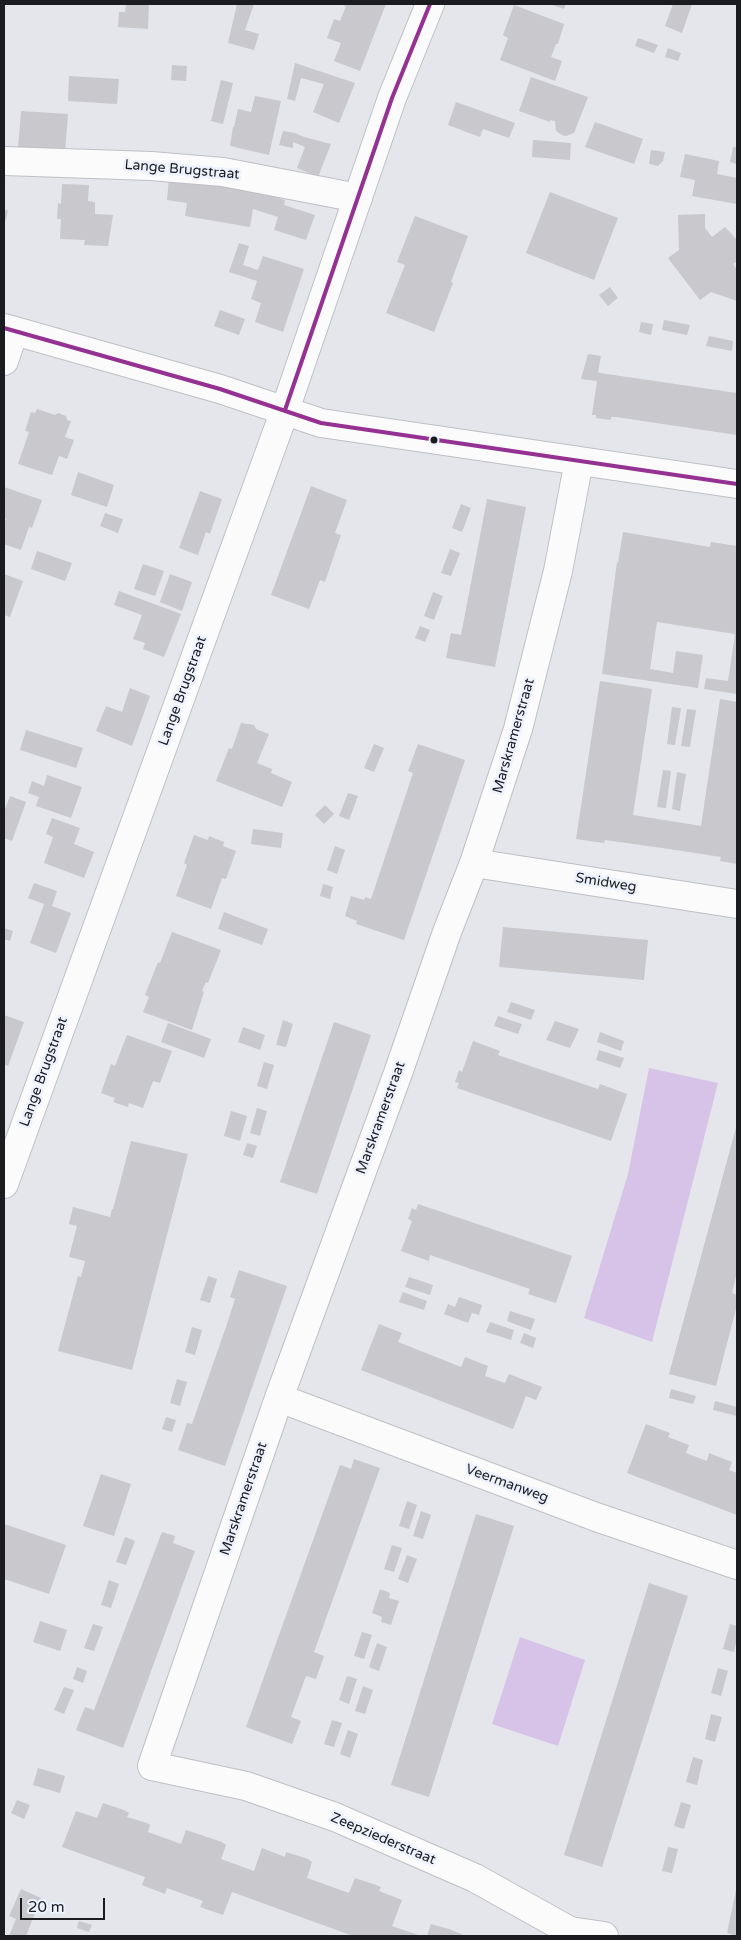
<!DOCTYPE html>
<html>
<head>
<meta charset="utf-8">
<style>
	body { margin:0 }
	#map { position:relative; width:741px; height:1940px; overflow:hidden; background:#e4e6ec; font-family:"Varela Round",sans-serif }
	canvas { display:block }
	.frame { position:absolute; inset:0; border:5px solid #1a1c20; pointer-events:none }
	.scale { position:absolute; left:20px; top:1898px; width:85px; height:22px; box-sizing:border-box; border:2px solid #1a1c20; border-top:0; padding-left:6px; font-size:15px; line-height:18px; white-space:nowrap; color:#1a1c20; -webkit-text-stroke:4px #edf2fe; paint-order:stroke }
</style>
</head>
<body>
<div id="map">
<canvas width="741" height="1940"></canvas>
<div class="frame"></div>
<div class="scale">20 m</div>
</div>
<script>
const context = document.querySelector('canvas').getContext('2d');
context.lineJoin = 'round';
function fill(path, color) { context.fillStyle = color; context.fill(path, 'evenodd'); }
function strokePath(path, color, width, dash) { context.strokeStyle = color; context.lineWidth = width; context.lineCap = dash ? 'butt' : 'round'; context.setLineDash(dash || []); context.stroke(path); }
function drawText(font, color, halo, rows, align = 'center') {
  context.font = font + ' "Varela Round",sans-serif'; context.lineWidth = 5; context.setLineDash([]); context.textBaseline = 'middle'; context.strokeStyle = halo; context.fillStyle = color; for (const [text, x, y, turn = 0] of rows) {
    context.save(); context.translate(x, y); context.rotate((+turn || 0) * Math.PI / 180); context.textAlign = isNaN(turn) ? turn : align; if (halo) context.strokeText(text, 0, 0); context.fillText(text, 0, 0); context.restore();
  }
}
fill(new Path2D(`
	M649 1068 718 1083 652 1342 584 1318 628 1174Z
	M520 1637 585 1660 558 1746 492 1724Z`), '#d7c3e7');
fill(new Path2D(`
	M126 4H149L148 29 118 27 119 12H125Z
	M237 4H254L245 30 259 34 254 50 228 43Z
	M339 4H386L360 71 334 61 341 43 327 38 334 19 340 21 346 6Z
	M549 4H566L564 9Z
	M673 4H692L682 33 665 26Z
	M514 5 564 24 558 44H556L551 57 562 61 555 81 500 60 508 38 503 35Z
	M638 38 658 45 654 53 635 46Z
	M668 48 681 53 678 61 665 57Z
	M295 63 355 83 339 123 313 112 324 84 301 78 295 101 287 99Z
	M172 65 187 66 186 81 171 80Z
	M69 76 119 79 117 104 68 101Z
	M531 77 588 97 574 133 566 136 562 135 556 131 555 121 550 120V122L519 111Z
	M221 80 233 83 223 124 211 121Z
	M255 96 281 101 269 155 230 146 233 127H234L238 109 251 112Z
	M456 102 515 123 509 138 483 129 480 137 448 125Z
	M21 111 68 114 65 152 18 149Z
	M595 122 643 139 634 164 585 147Z
	M283 131 295 133 304 137 331 144 318 177 297 168 305 147 293 142V148L279 145Z
	M533 140 571 143 570 160 532 157Z
	M733 147H737V164L730 162Z
	M651 150 665 152 663 161 658 166 649 164Z
	M685 154 719 161 717 174 737 178V204L692 196 695 180 680 177Z
	M169 178 256 191 285 200 284 205 315 215 306 240 274 230 278 217 253 209 250 227 185 216 187 203 167 200Z
	M62 184 89 185 88 201 95 202V214L113 215 108 246 84 245 85 240 60 239 61 219H57L58 203 61 204Z
	M550 192 618 218 594 280 526 253Z
	M4 209 8 211 4 226Z
	M705 214V228L712 237 725 227 737 240V261L733 264 737 270V301L711 292 700 300 668 258 679 250 678 215Z
	M415 216 468 236 451 282 453 283 434 332 386 313 405 265 397 262Z
	M239 243 249 246 243 265 258 270 263 256 304 269 283 332 255 322 261 303 251 299 257 281 229 272Z
	M610 287 618 298 608 306 599 295Z
	M220 310 245 319 239 335 214 326Z
	M664 320 690 325 687 335 662 330Z
	M641 322 653 324 651 335 639 332Z
	M709 336 733 341 732 351 706 346Z
	M588 354 601 356 598 372 600 373 737 393V435L616 417H611V420L596 418V415H592L597 381 581 379Z
	M37 409 55 415 58 413 66 416 67 420 71 421 65 437 74 440 67 459 59 456 52 475 18 464 29 432 25 431 31 412 35 413Z
	M78 472 114 485 107 507 71 495Z
	M311 486 347 500 335 533 341 535 325 582 320 580 309 609 271 595Z
	M4 487 42 500 32 528 29 527 21 550 4 544V524L6 519 4 518Z
	M200 491 222 499 210 534 206 532 198 555 179 548Z
	M487 499 526 507 495 667 446 658 451 633 461 635Z
	M461 504 471 508 462 532 452 528Z
	M105 513 123 519 118 533 100 526Z
	M623 532 710 547 711 542 737 546V694L704 689 706 678 728 681 735 634 657 622 650 669 673 673 676 651 703 655 698 688 602 674 617 562 618 563Z
	M450 549 460 553 451 576 441 573Z
	M37 551 72 563 65 581 31 569Z
	M143 564 164 571 155 596 134 589Z
	M4 574 23 581 10 617 4 615Z
	M170 574 192 582 182 611 160 602Z
	M119 591 181 614 164 657 143 649 145 643 133 639 142 615 114 605Z
	M433 592 443 596 434 620 424 616Z
	M420 626 430 630 425 642 415 638Z
	M600 681 652 689 633 815 701 826 720 699 737 702V864L720 861 721 857 676 850 605 840 604 843 576 839Z
	M130 688 150 696 132 746 96 731 106 706 122 712Z
	M672 707 681 708 675 745 667 744Z
	M687 709 696 710 690 747 681 746Z
	M241 723 254 725 256 729 269 734 257 763 272 769 271 773 292 782 282 807 216 781 229 748 232 749Z
	M26 730 83 748 76 768 20 750Z
	M374 744 384 748 374 772 364 768Z
	M418 744 465 760 404 940 356 924 357 921 345 916 351 896 364 900 365 897 371 899 413 773 408 771Z
	M663 770 671 771 666 808 657 807Z
	M677 772 686 774 680 811 672 809Z
	M47 775 82 787 71 818 36 806 39 797 28 793 32 781 44 786Z
	M348 793 358 796 349 820 339 816Z
	M10 796 26 802 12 841 4 838V812Z
	M325 805 334 814 324 824 315 815Z
	M52 818 80 828 74 844 94 852 84 878 44 863 53 837 46 834Z
	M253 829 283 833 281 848 251 844Z
	M194 835 208 840 209 836 224 842 223 846 236 851 226 879 222 878 211 909 176 896 187 865 184 863Z
	M335 846 345 850 337 874 327 870Z
	M34 883 57 891 52 906 71 913 56 953 30 943 44 904 28 898Z
	M323 884 333 887 330 899 320 896Z
	M224 912 268 929 262 945 218 929Z
	M503 927 648 940 644 980 499 967Z
	M4 928 13 931 10 941 4 939Z
	M172 932 221 950 208 983 206 982 202 991 204 992 192 1030 143 1012 149 997 145 995 158 962 160 963Z
	M511 1002 535 1010 531 1020 507 1012Z
	M4 1015 24 1022 8 1066 4 1064Z
	M498 1016 522 1024 518 1034 494 1026Z
	M283 1020 293 1024 286 1047 276 1045Z
	M555 1021 579 1029 570 1048 546 1040Z
	M334 1022 371 1035 317 1194 280 1182Z
	M168 1023 211 1039 204 1058 161 1042Z
	M243 1027 265 1035 260 1050 238 1042Z
	M600 1032 624 1041 621 1051 597 1042Z
	M127 1035 172 1051 160 1083 153 1081 143 1108 129 1103 128 1107 113 1102 115 1098 101 1093 111 1064 115 1066Z
	M473 1041 500 1051 498 1055 598 1089 600 1084 627 1094 611 1141 457 1088 459 1083 455 1082 459 1070 462 1072Z
	M599 1050 624 1058 620 1068 596 1060Z
	M264 1062 274 1065 267 1089 257 1086Z
	M257 1108 267 1111 260 1136 250 1133Z
	M231 1111 247 1116 240 1141 224 1136Z
	M737 1124V1272L732 1293 737 1295V1305L716 1386 669 1374Z
	M131 1141 188 1154 132 1370 58 1351 78 1276 81 1277 85 1261 69 1257 77 1226 69 1224 73 1207 110 1217 112 1209H113Z
	M247 1143 257 1146 253 1158 243 1155Z
	M418 1204 572 1256 556 1303 528 1294 530 1289 430 1255 429 1261 401 1251 412 1221 408 1219 412 1208 416 1210Z
	M239 1270 287 1286 225 1466 178 1450 187 1423 192 1424 227 1324 235 1299 230 1297Z
	M208 1276 217 1279 210 1303 200 1300Z
	M409 1277 433 1285 430 1295 405 1287Z
	M403 1292 427 1301 424 1310 399 1302Z
	M459 1297 482 1305 479 1315 472 1313 468 1323 444 1314 448 1304 455 1307Z
	M510 1311 535 1319 531 1330 507 1321Z
	M490 1322 514 1330 511 1340 486 1332Z
	M379 1324 402 1333 398 1342 441 1359 461 1367 465 1357 488 1366 485 1376 505 1383 509 1374 542 1387 536 1400 526 1396 513 1429 361 1370Z
	M192 1327 202 1330 195 1355 185 1352Z
	M524 1333 536 1338 533 1348 520 1343Z
	M177 1379 187 1382 180 1406 170 1403Z
	M671 1389 696 1396 693 1404 669 1398Z
	M715 1401 737 1407V1416L713 1410Z
	M166 1417 176 1420 172 1432 162 1429Z
	M646 1424 670 1433 668 1437 689 1445 686 1453 707 1461 709 1453 732 1462 729 1470 737 1473V1515L627 1473Z
	M354 1459 380 1468 314 1652 324 1656 316 1679 306 1676 291 1717 301 1721 292 1744 246 1727 340 1465 351 1469Z
	M101 1474 131 1484 114 1536 83 1526Z
	M407 1501 417 1505 409 1529 399 1526Z
	M421 1511 431 1515 423 1539 413 1536Z
	M476 1514 514 1526 429 1797 391 1785Z
	M4 1524 66 1545 49 1594 4 1579Z
	M162 1532 175 1536 173 1543 195 1551 123 1748 76 1730 85 1707 94 1710Z
	M125 1537 135 1541 126 1565 116 1562Z
	M392 1545 402 1548 394 1572 384 1569Z
	M407 1555 417 1559 408 1583 398 1579Z
	M109 1580 119 1584 111 1608 101 1605Z
	M649 1583 688 1596 602 1867 564 1855Z
	M380 1589 390 1593 389 1598 399 1601 391 1625 381 1622 382 1617 372 1613Z
	M40 1621 67 1630 60 1651 33 1642Z
	M93 1624 103 1627 94 1651 84 1648Z
	M730 1624 737 1626V1638L734 1652 723 1649Z
	M362 1632 372 1635 364 1659 354 1656Z
	M377 1643 387 1647 379 1671 369 1667Z
	M77 1667 87 1671 83 1683 73 1679Z
	M718 1668 728 1671 721 1696 711 1693Z
	M347 1676 357 1679 349 1704 339 1700Z
	M363 1686 373 1690 365 1714 355 1711Z
	M64 1687 74 1690 64 1714 54 1710Z
	M711 1714 722 1717 715 1742 705 1739Z
	M332 1720 342 1723 334 1747 324 1744Z
	M348 1730 358 1734 350 1758 340 1754Z
	M693 1757 703 1760 697 1785 686 1782Z
	M38 1768 65 1776 60 1793 33 1785Z
	M17 1800 30 1805 24 1819 11 1813Z
	M681 1802 691 1805 684 1829 674 1826Z
	M103 1803 124 1810 129 1813 127 1817 147 1823 150 1825 148 1832 181 1844 186 1830 222 1842 226 1845 221 1859 254 1871 262 1848 285 1857 286 1852 308 1859 312 1862 307 1878 349 1893 355 1878 376 1885 381 1887 379 1891 402 1900 392 1926 421 1936H353L232 1892 223 1915 200 1907 203 1901 167 1888 165 1894 142 1885 145 1877 62 1847 76 1811 97 1818Z
	M668 1847 678 1849 672 1873 662 1871Z
	M21 1889 41 1898 26 1936H9L16 1919 9 1916Z
	M736 1890 737 1936H736L727 1933Z
	M79 1921 92 1925 89 1932 77 1928Z
	M431 1924 449 1929 466 1936H427Z`), '#c8c8cd');
const minor = new Path2D(`
	M4 161 151 166 223 172 358 198
	M4 328 220 389 321 423 737 484
	M4 361 14 331
	M579 461 558 571 518 729 474 863 447 932 398 1073 279 1398 152 1766 246 1786 335 1817 475 1878 570 1931 604 1936
	M474 863 737 904
	M279 1398 596 1517 737 1565`);
const tertiary = new Path2D(`
	M4 1184 285 410 392 98 430 4`);
strokePath(minor, '#bec0c4', 30);
strokePath(tertiary, '#bec0c4', 30);
strokePath(minor, '#fbfbfc', 28);
strokePath(tertiary, '#fbfbfc', 28);
strokePath(new Path2D(`
	M4 328 220 389 321 423 737 484
	M285 410 392 98 430 4`), '#953192', 4);
for (const [x, y, r, color] of [
	[434,440,4.5,"#1a1c20"]
]) { const dot = new Path2D(); dot.arc(x, y, r, 0, 2 * Math.PI); context.fillStyle = color; context.fill(dot); strokePath(dot, '#edf2fe', 2); }
drawText('14px', '#1a1c20', '#edf2fe', [
	["Lange Brugstraat",182,170,5],
	["Lange Brugstraat",183,691,-70],
	["Marskramerstraat",514,736,-74],
	["Smidweg",606,883,9],
	["Lange Brugstraat",44,1072,-70],
	["Marskramerstraat",381,1118,-70],
	["Veermanweg",507,1484,20],
	["Marskramerstraat",244,1499,-71],
	["Zeepziederstraat",383,1839,23]
]);
</script>
</body>
</html>
